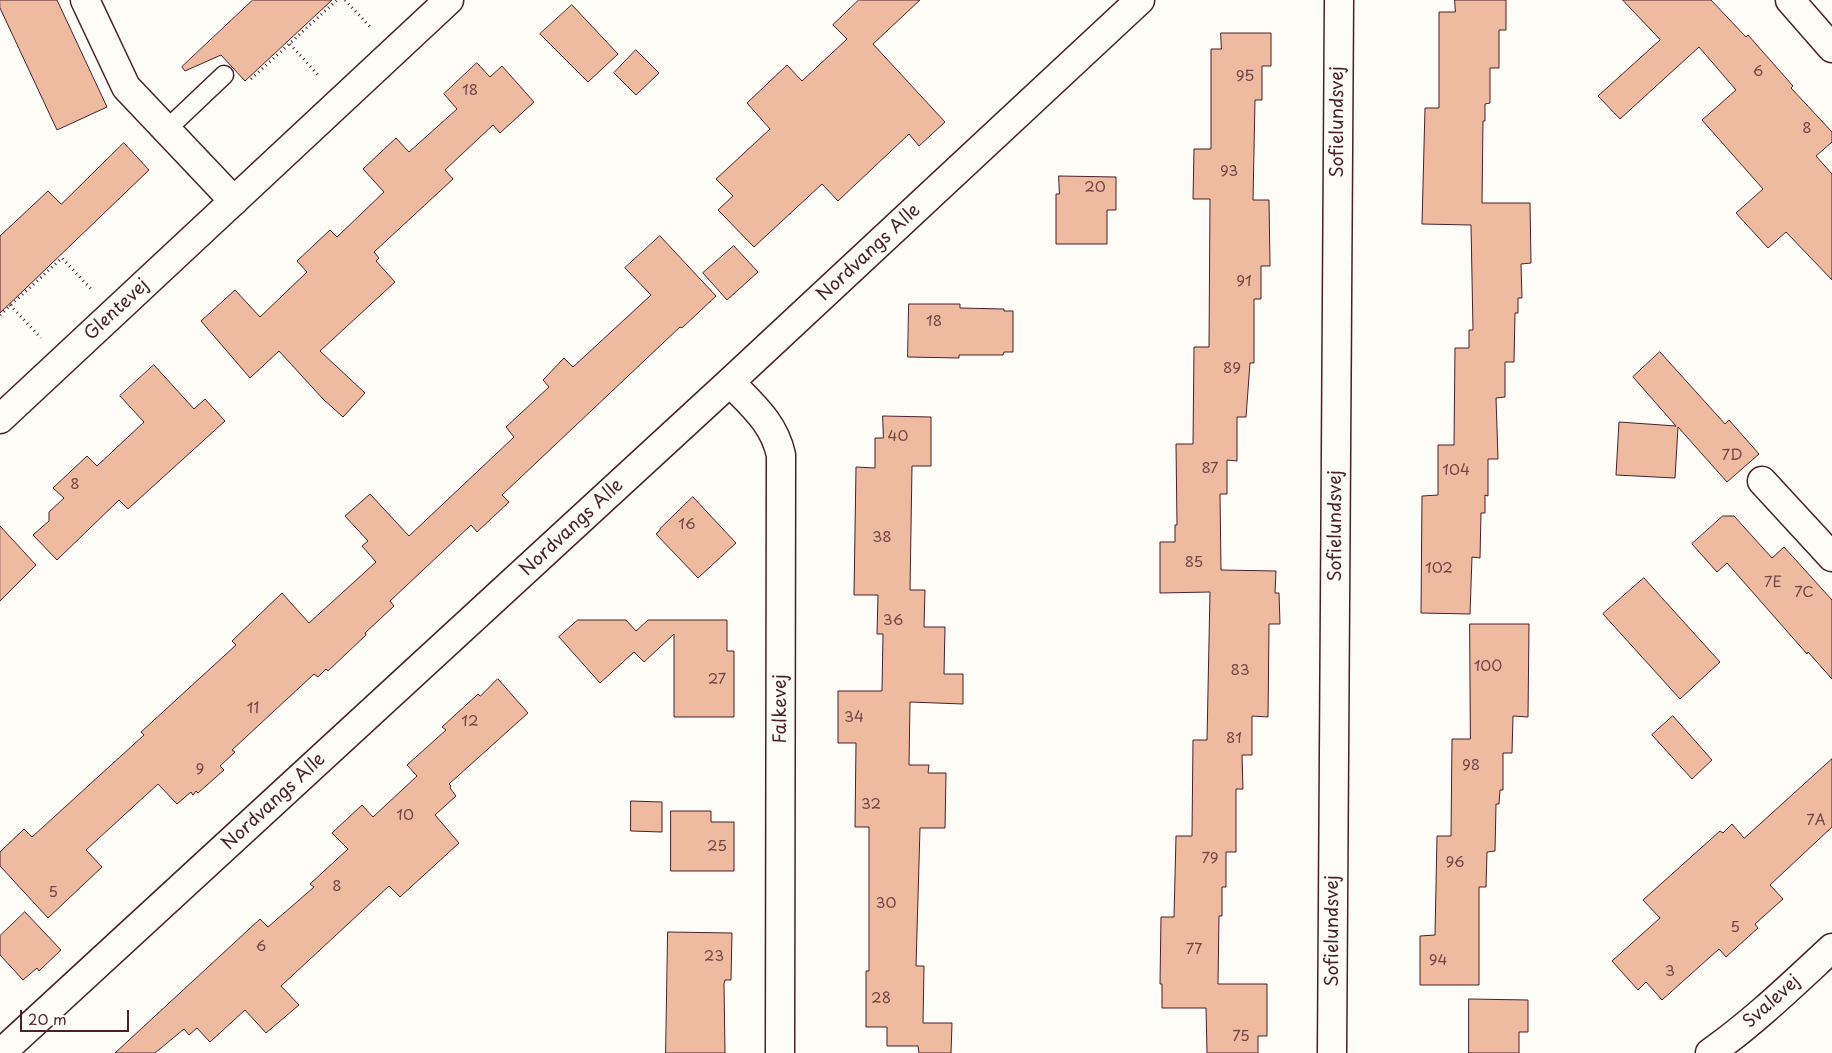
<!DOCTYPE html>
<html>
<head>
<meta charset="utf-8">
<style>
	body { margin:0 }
	#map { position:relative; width:1832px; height:1053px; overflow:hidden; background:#fdfcf7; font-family:"Playpen Sans",sans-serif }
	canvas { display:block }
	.scale { position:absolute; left:20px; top:1010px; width:109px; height:22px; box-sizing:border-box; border:2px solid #4a1f2b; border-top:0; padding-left:6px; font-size:15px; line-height:18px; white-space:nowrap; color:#4a1f2b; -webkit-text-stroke:4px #fdfcf7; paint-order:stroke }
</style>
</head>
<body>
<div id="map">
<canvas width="1832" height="1053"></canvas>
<div class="scale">20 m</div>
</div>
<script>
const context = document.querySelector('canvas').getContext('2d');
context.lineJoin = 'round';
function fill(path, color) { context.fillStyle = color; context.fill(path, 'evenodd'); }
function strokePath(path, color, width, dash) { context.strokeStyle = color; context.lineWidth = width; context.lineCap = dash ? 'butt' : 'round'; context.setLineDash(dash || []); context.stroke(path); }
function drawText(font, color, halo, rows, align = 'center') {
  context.font = font + ' "Playpen Sans",sans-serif'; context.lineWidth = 5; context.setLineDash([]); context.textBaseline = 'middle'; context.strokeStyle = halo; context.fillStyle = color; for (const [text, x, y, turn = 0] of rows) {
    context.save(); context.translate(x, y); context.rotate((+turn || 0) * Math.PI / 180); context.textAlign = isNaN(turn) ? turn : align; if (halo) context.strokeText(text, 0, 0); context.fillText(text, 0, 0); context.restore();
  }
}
const building = new Path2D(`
	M0 0H57L107 107 57 130 0 8Z
	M253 0H332L245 81 221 55 185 71 182 67Z
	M859 0H920L873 44 945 122 919 146 909 134 838 201 822 184 754 247 718 210 733 196 716 179 770 129 747 103 787 65 802 81 847 39 833 25Z
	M1455 0H1506V30H1499V68H1490V103L1485 104V121H1483L1482 203H1530L1531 263 1521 264 1522 298H1518V313H1515L1514 362H1505V397L1496 398 1498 459H1488V496L1485 495V513H1481L1480 558 1472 557 1470 614 1421 613 1422 496 1438 495V445H1454L1455 348H1469V330H1473L1471 225 1422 224 1425 108H1439V12H1455Z
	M1623 0H1711L1746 37 1748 35 1793 86 1791 88 1832 132V142L1816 156 1832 174V280L1786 232 1768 248 1736 213 1763 189 1702 120 1736 90 1699 47 1620 119 1598 96 1660 40Z
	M572 5 618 54 588 82 540 34Z
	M1221 33H1271V66H1262V100H1255L1253 200H1269L1270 266H1261V299H1254V363H1250L1246 417H1237V461L1227 460V494H1220L1221 570 1276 571 1275 593H1279L1280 624H1269L1268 717 1252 716V755H1242L1243 789H1236V852H1226V887H1222V916H1219L1218 984H1267V1036H1258V1053H1207L1206 1008H1162V984H1160L1161 917H1174L1176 836H1192L1193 740H1207L1210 592 1160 593V542H1175V525H1177L1176 444H1193L1194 347H1209L1210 199H1193L1194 149H1211V49H1221Z
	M636 50 659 73 636 95 614 73Z
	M477 63 490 77 502 66 534 102 500 133 493 125 445 170 453 179 374 252 379 258 376 261 395 282 320 351 365 393 343 417 323 399 279 351 250 378 201 321 235 290 260 317 307 272 297 261 330 230 337 237 384 192 363 169 396 138 409 152 457 109 444 94Z
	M124 143 149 170 0 313V236L48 191 61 204Z
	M1059 176 1116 177V210H1107V244H1056V194H1059Z
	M660 236 716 296 682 328 680 327 502 495 509 502 477 532 471 525 390 601 394 606 365 633 366 635 328 671 326 669 318 677 314 674 232 750 235 752 220 766 224 770 198 793 196 791 193 795 191 792 177 804 158 784 86 850 102 867 48 918 0 866V852L24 829 32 837 144 735 141 732 236 645 232 641 282 593 309 623 376 562 362 546 368 541 345 516 370 494 409 536 514 437 506 427 549 387 543 380 564 358 573 367 651 295 625 268Z
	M734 246 758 272 727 300 703 273Z
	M909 304H960V308L1004 309V311H1013V352H1004L1003 355H959V358L908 357Z
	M1660 352 1725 424 1729 420 1759 454 1727 482 1678 427 1675 478 1616 475 1619 422 1676 426 1633 377Z
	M154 365 194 409 205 399 225 421 128 509 119 500 57 560 33 535 49 521V512L64 498 53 488 87 456 97 466 144 422 120 396Z
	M883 416 931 417V466H912L910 590H925L924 627H945L944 674H963V704L910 702 909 765H929L928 773H946L945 828H920L916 966H924L923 1023H952L951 1053H919L918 1046H887V1027H866V971H869V827H855L856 743H838V691H882L883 634H877L878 595H854L856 467 875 468V438H883Z
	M693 497 736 543 698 578 656 534 660 530V529Z
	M1723 516H1734L1772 558 1784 547 1832 600V679L1808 652 1807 654 1727 563 1717 572 1692 544Z
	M0 526 36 565 0 601Z
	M1644 578 1720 662 1680 699 1603 614Z
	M578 620H626L636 631 648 620H727V651H734V717H674V634L644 662 634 652 600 683 559 637Z
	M1470 624H1529L1528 717 1513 716 1512 753H1503V790H1500L1499 804H1496L1495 851 1487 852 1486 887H1479V985H1420V936L1435 935 1437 836H1451L1452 739H1470Z
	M498 679 528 713 449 784 451 786 450 788 456 796 435 815 459 843 400 897 389 886 281 986 299 1005 266 1033 245 1010 210 1042 197 1028 189 1035 184 1029 155 1053H115L260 919 268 927 314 887 310 884 348 849 332 833 362 805 373 817 417 776 407 765 446 730 442 727 478 694 480 696Z
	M1673 716 1712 760 1692 779 1652 735Z
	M1832 759V827L1770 885 1783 899 1755 924 1758 928 1726 957 1719 949 1662 1000 1646 982 1638 990 1612 961 1660 918 1643 900 1720 831 1723 833 1732 824 1744 838Z
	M631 801 662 802V832L631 831Z
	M671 811H711V822H734V871H671Z
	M25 912 61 950 39 971 37 968 23 980 0 955V936Z
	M668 932 732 933 731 980H725L724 984 725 1053H666Z
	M1469 999 1528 1000V1032H1519V1053H1469Z`);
fill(building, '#efbba0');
strokePath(building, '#4a1f2b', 1);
const lane = new Path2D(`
	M166 130 224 75`);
const street = new Path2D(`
	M85 0 126 87 234 201
	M1790 0 1832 48
	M730 382C753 406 774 423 781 455L780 1053
	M0 419 449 0
	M1762 481 1832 557
	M1 1053 730 382 1140 0
	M1332 1053 1339 0
	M1710 1053C1754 1022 1793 984 1832 948`);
strokePath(lane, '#4a1f2b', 21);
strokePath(street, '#4a1f2b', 31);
strokePath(new Path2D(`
	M345 0 372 29
	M290 44 319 76
	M251 79 337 0
	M10 305 41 338
	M0 315 62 258 91 289`), '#4a1f2b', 3, [1, 4]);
strokePath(lane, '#fdfcf7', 18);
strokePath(street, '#fdfcf7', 28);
drawText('15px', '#734648', null, [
	["6",1758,72],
	["95",1245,77],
	["18",470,91],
	["8",1807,129],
	["93",1229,172],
	["20",1095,188],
	["91",1244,282],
	["18",934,322],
	["89",1232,369],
	["40",898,437],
	["7D",1732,456],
	["87",1210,469],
	["104",1456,471],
	["8",75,485],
	["16",687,525],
	["38",882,538],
	["85",1194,563],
	["102",1439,569],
	["7E",1773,583],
	["7C",1804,593],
	["36",893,621],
	["100",1488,667],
	["83",1240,671],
	["27",717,680],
	["11",253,709],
	["34",854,718],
	["12",470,722],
	["81",1234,739],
	["98",1471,766],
	["9",200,770],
	["32",871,805],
	["10",405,816],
	["7A",1816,821],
	["25",717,847],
	["79",1210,859],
	["96",1455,863],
	["8",337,887],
	["5",53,893],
	["30",886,904],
	["5",1735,928],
	["6",261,947],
	["77",1194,950],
	["23",714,957],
	["94",1438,961],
	["3",1670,972],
	["28",881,999],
	["75",1241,1037]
]);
drawText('18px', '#4a1f2b', '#fdfcf7', [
	["Sofielundsvej",1338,122,-90],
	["Nordvangs Alle",869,253,-43],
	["Glentevej",117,310,-43],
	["Sofielundsvej",1336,526,-90],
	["Nordvangs Alle",572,528,-43],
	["Falkevej",781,709,-90],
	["Nordvangs Alle",274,802,-43],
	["Sofielundsvej",1333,931,-90],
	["Svalevej",1772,1002,-42]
]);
</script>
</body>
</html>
